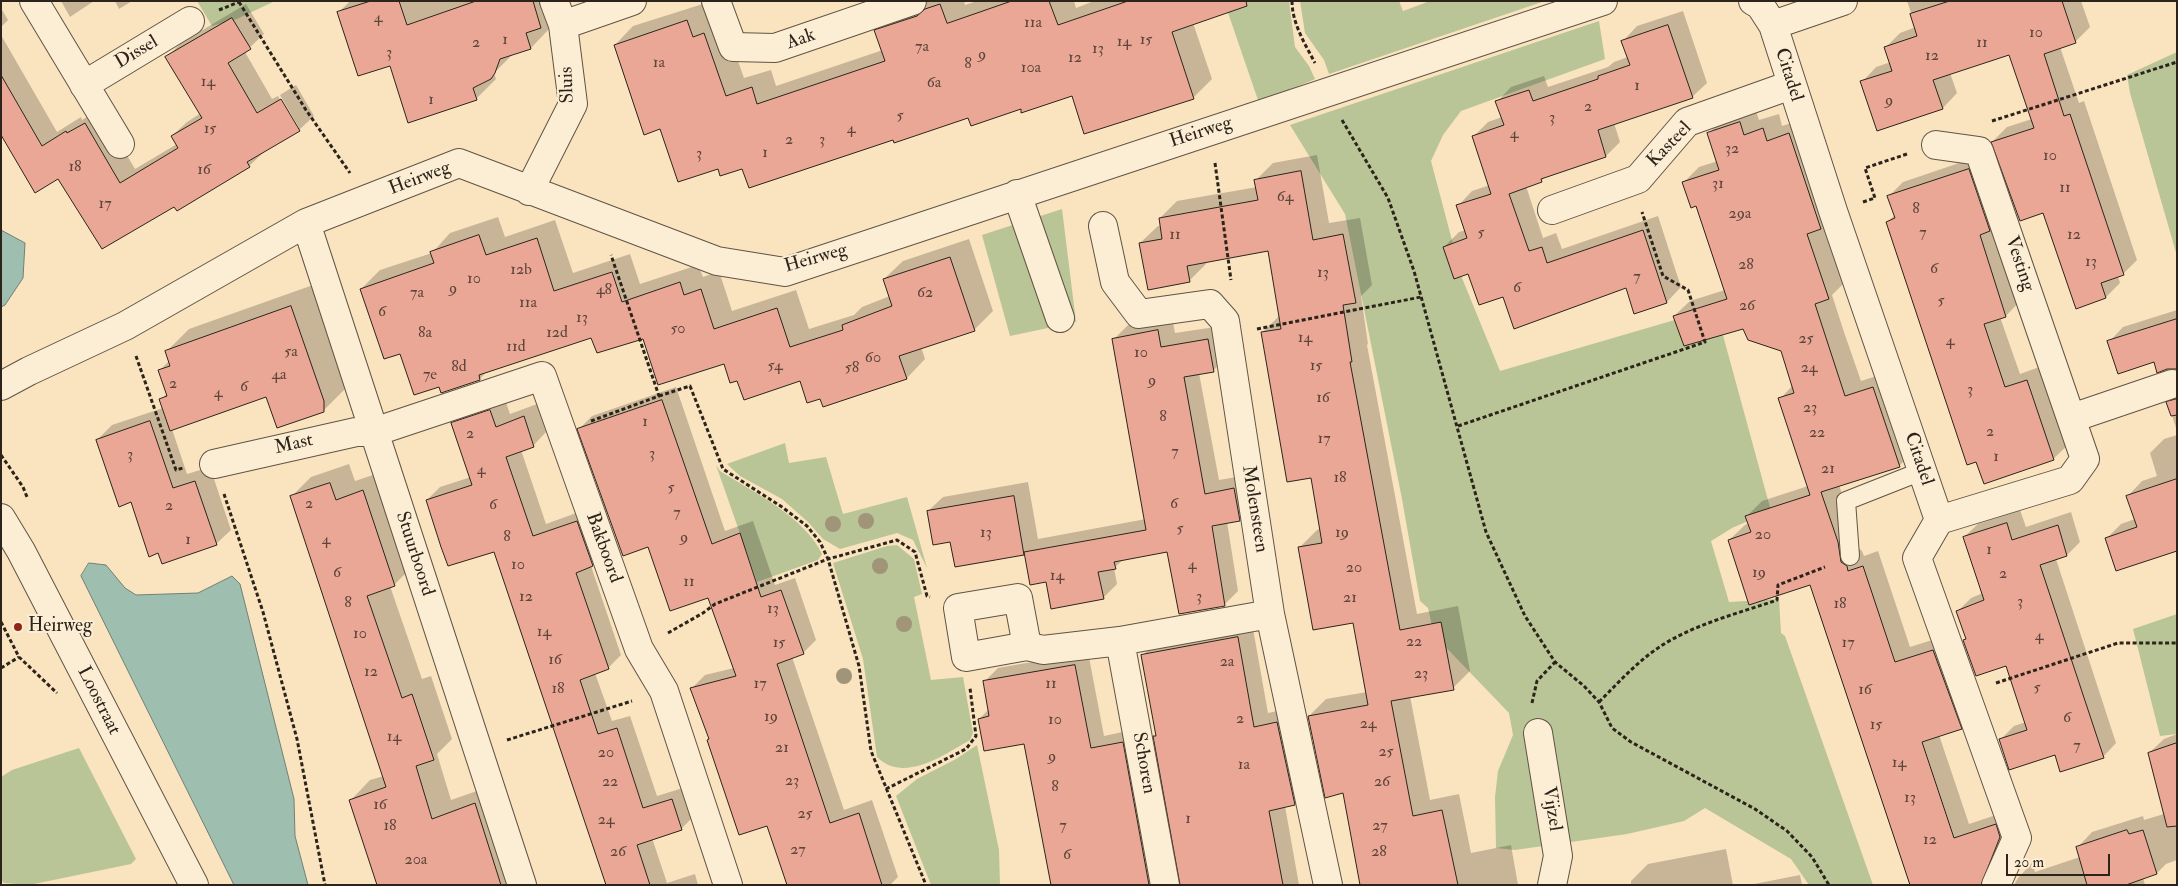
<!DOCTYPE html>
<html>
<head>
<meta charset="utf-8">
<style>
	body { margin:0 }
	#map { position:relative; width:2178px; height:886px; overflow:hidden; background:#fae3bf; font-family:"IM FELL Double Pica",serif }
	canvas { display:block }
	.frame { position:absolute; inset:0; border:2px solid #2c241b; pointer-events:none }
	.scale { position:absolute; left:2006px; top:854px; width:104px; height:22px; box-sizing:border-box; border:2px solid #2c241b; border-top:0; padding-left:6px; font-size:15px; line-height:18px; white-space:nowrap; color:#2c241b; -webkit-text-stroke:4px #fcedd5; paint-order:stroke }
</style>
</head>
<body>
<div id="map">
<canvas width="2178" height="886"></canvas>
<div class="frame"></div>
<div class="scale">20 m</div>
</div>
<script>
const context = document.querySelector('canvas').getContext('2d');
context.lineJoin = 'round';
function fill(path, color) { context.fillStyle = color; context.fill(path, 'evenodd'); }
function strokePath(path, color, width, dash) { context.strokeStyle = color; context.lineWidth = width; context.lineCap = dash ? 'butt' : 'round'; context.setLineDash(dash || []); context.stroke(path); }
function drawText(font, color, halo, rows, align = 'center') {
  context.font = font + ' "IM FELL Double Pica",serif'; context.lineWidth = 4; context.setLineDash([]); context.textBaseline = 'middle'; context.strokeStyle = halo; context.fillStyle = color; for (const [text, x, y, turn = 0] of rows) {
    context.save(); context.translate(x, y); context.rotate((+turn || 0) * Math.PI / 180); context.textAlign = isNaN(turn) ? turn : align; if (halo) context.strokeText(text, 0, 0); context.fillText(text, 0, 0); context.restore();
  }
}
fill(new Path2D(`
	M197 1H275L237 19 212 26Z
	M1224 1H1289L1295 47 1309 66 1315 79 1259 103Z
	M1300 1H1399L1403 11 1430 1H1545L1329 74 1324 60 1305 33Z
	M1599 21 1605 59 1461 111 1443 135 1431 161 1462 278 1500 371 1709 310 1718 317 1771 511 1732 528 1711 541 1729 602 1779 599 1781 633 1785 636 1873 885H1809L1791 859 1705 808 1684 821 1627 834 1515 850 1496 848 1495 797 1498 771 1513 735 1509 713 1434 635 1428 608 1420 601 1402 499 1345 214 1290 125Z
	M2177 52V256L2130 93 2127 75Z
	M1062 209 1076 322 1010 336 982 235Z
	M785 443 789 463 826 457 843 514 907 497 927 568 913 540 897 533 840 549 823 539 808 522 782 499 740 476 727 464Z
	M716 465 720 471C753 492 805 517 822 554L818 560 757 582Z
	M897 545 914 559 922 594 914 597 931 680 963 677 973 733 970 740C945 754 904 784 877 757L863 659 833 563 887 546Z
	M2177 614V734L2160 736 2133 629Z
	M977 745 999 850 1000 885H931L896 796 917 779 956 759Z
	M79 748 136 859 131 864 29 885 4 883 1 880V777L12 770Z`), '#b9c596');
const water = new Path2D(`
	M1 230 25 243 23 278 5 305 1 307Z
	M89 563 106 565 125 588 136 595 198 593 232 576 240 584 294 799 295 836 308 885H234L81 576Z`);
fill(water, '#9ebeaf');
strokePath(water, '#708074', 1);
fill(new Path2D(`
	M61 1H94L70 17Z
	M115 1H132L119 9Z
	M350 1H558L550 28 531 48 513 54 494 73 496 79 477 98 409 121 391 64 338 13Z
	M926 1H964L965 5 977 1H1074L1076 8 1094 1H1235L1193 23 1212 79 1194 97 1085 133 1072 95 1022 108 969 117 894 138 743 167H718L661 128 615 45 633 26 706 3 722 16 744 78 771 70 776 86 883 50 876 31 894 12Z
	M1907 1H2081L2090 27 2075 42 2060 47 2079 103 2084 101 2137 260 2123 274 2118 276 2120 283 2106 297 1992 142 2007 127 2032 119 2009 53 1950 73 1957 93 1943 108 1862 82 1876 67 1891 62 1886 47 1900 33 1916 27Z
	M246 4 264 34 245 52 272 99 278 96 296 128H299L280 95 296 85 314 116 299 130 264 152 249 166 175 205 58 178 4 137 1 139V35L57 132 81 117 82 120 100 109 135 169 177 144 172 136 187 122 201 113 167 57 181 43Z
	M1 8 8 20 1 27Z
	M1683 11 1707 83 1692 97 1614 123 1620 142 1606 156 1546 176 1541 181 1526 186 1543 238 1556 233 1562 249 1658 216 1681 287 1667 302 1635 313 1626 287 1469 272 1444 247 1459 232 1466 230 1458 206 1472 191 1490 185 1473 137 1488 122 1502 117 1497 102 1511 87 1544 76 1548 87 1608 67 1614 62 1628 57 1623 41 1637 26Z
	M1755 108 1759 120 1779 114 1782 126 1804 119 1844 283 1832 295 1844 332 1861 381 1889 372 1915 450 1900 465 1839 485 1853 526 1856 546 1862 551 1864 556 1878 551 1910 647 1948 635 1976 713 1961 728 1939 735 1969 824 2011 810 2009 885H1910L1811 583 1729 540 1745 525 1749 523 1747 516 1762 501 1808 486 1780 399 1793 385 1782 350 1744 327 1674 316 1690 301 1725 290 1697 205 1684 182 1699 167 1718 161 1709 133 1724 118Z
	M1317 155 1329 223 1360 218 1372 285 1361 296 1368 344 1367 345 1417 614 1458 606 1470 671 1453 688 1410 696 1430 800 1459 794 1471 853 1511 845 1518 885H1387L1309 716 1326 699 1367 692 1354 622 1300 547 1317 530 1321 529 1312 476 1262 333 1279 316 1269 250 1206 261V264L1189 281 1140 243 1158 226H1161L1160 218 1177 201 1257 187 1256 180 1273 163Z
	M1983 155 2020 301 2006 316 2000 317 2020 374 2042 366 2068 445 2053 459 1887 222 1895 215 1888 197 1903 182Z
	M498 217 505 237 555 220 573 273 630 254 640 284 698 265 703 277 719 271 732 311 796 290 809 329 854 315 862 307 890 296 884 279 903 261 969 239 993 311 974 330 921 347 925 359 907 378 823 406 821 398 801 379H738L724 362 644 337 592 336 488 370 480 379 440 385 401 352 361 289 380 270 432 253 450 233Z
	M313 285 345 378V389L323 411 266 395 172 429 187 474 210 467 231 530 216 544 131 501 97 440 112 425 163 408 161 400 167 393 160 370 170 360 167 351 189 329Z
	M2177 310V368L2158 371 2155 361 2109 342 2123 327Z
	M1172 317 1175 333 1222 326 1227 356 1213 371 1199 373 1219 480 1248 475 1253 506 1239 520 1227 522 1238 591 1224 605 1168 551 1124 559 1114 568 1117 584 1103 598 1047 580 1025 552 1023 554 951 541 928 511 943 497 1028 482 1038 539 1146 519 1114 339 1128 325Z
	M676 387 725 531 753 521 775 585 795 578 816 640 803 653 792 657 844 810 872 800 898 877 890 885H788L768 824 710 739 691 689 705 675 734 668 709 597 648 546 579 429 592 416Z
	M2177 394V431L2168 403Z
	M504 397 510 414 537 404 546 432 533 446 521 450 546 524 590 508 606 552 591 566 621 655 608 668 595 673 612 721 630 716 657 796 686 787 695 815 682 828 652 838 667 883 695 874 698 885H607L495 550 427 500 440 487 471 477 453 423 466 410Z
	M2177 435V550L2107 538 2121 524 2135 519 2128 496 2142 481 2157 476 2150 453 2164 439Z
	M349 464 355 481 382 472 414 565 394 585 390 586 422 679 431 676 452 739 437 754 451 800 494 785 528 885H378L351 800 370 780 384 776 291 497 311 477Z
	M2020 510 2026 527 2071 512 2080 542 2067 555 2056 559 2116 743 2103 757 2056 754 2000 740 2014 726 2026 722 2007 664 1964 640 1967 637 1958 611 1971 598 1983 593 1964 537 1978 524Z
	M1252 623 1268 713 1291 708 1309 789 1294 804 1285 806 1299 885H1185L1155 737 1157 735 1143 655 1157 641Z
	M1088 652 1104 736 1136 729 1155 885H1052L1025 742 979 719 989 709 984 682 998 668Z
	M2177 734V779L2149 753 2164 739Z
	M2177 810V860L2166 864 2157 873 2143 878 2145 885H2014L2018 878 2032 863 2035 872 2080 857 2077 848 2092 832 2143 816 2144 820Z
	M1726 849 1733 885H1631V881L1648 864Z
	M1800 875 1802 885H1749Z`), '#0003');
const building = new Path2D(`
	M371 1H399L407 25 476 1H533L541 28 526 33 531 49 500 59 495 73 491 79 473 88 477 100 408 123 390 66 358 76 337 12Z
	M1012 1H1049L1058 25 1128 1H1246L1247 6 1172 32 1194 99 1084 134 1072 96 1021 113V109L971 126 968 118 894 143 893 140 749 188 742 169 720 176 718 169 678 182 660 129 644 135 614 45 687 20 693 37 704 33 726 96 752 87 757 104 885 61 874 30 917 16 925 9 940 4 947 23Z
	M1950 1H2062L2076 43 2044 54 2064 116 2070 114 2124 275 2101 283 2106 298 2076 309 2043 213 2020 221 1991 142 2034 128 2009 55 1933 80 1943 109 1877 131 1860 81 1892 71 1884 47 1917 36 1910 14Z
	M232 18 251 49 228 63 257 113 281 99 300 131 247 162 250 167 177 211 174 207 102 249 58 179 35 193 1 135V75L42 146 66 131 67 133 85 123 120 183 178 148 171 136 202 118 165 57Z
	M1668 25 1693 98 1598 130 1606 157 1541 179 1542 182 1509 194 1529 251 1542 247 1547 263 1643 230 1667 303 1634 314 1626 288 1514 329 1503 297 1479 305 1468 274 1454 279 1443 247 1467 238 1456 205 1491 194 1472 136 1504 125 1495 101 1529 90 1533 101 1598 79V76L1630 65 1621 41Z
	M1740 122 1744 135 1763 128 1767 141 1789 133 1821 229 1807 234 1829 299 1815 304 1829 347 1845 396 1873 387 1900 467 1821 492 1838 542 1841 562 1847 566 1848 571 1863 566 1895 662 1933 650 1962 729 1922 742 1954 838 1996 824 2000 837 1981 885H1910L1810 585 1749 605 1728 540 1751 532 1745 516 1810 495 1778 398 1794 393 1781 351 1748 340 1743 329 1684 346 1673 316 1727 299 1696 206 1691 208 1682 182 1719 170 1707 133Z
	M1969 169 1990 231 1980 235 2006 317 1984 324 2005 387 2027 380 2054 460 1984 484 1976 462 1967 465 1886 222 1895 218 1887 196Z
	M1301 171 1313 240 1343 234 1356 303 1343 305 1352 362H1350L1400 630 1441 622 1454 690 1391 701 1413 816 1442 810 1458 885H1360L1343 793 1325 798 1308 716 1368 705 1353 623 1313 630 1298 547 1322 543 1311 478 1287 482 1261 332 1281 329 1268 251 1187 266 1190 282 1148 290 1139 243 1162 239 1159 218 1258 200 1254 180Z
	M479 235 486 255 537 238 554 291 612 272 622 302 680 282 684 295 701 289 714 329 777 308 790 347 843 330 842 325 892 306 883 279 950 257 975 331 899 356 907 379 823 407 820 399 807 403 800 381 744 400 737 381 730 383 724 364 658 385 643 339 597 353 591 338 479 375 480 380 441 393 439 387 414 395 400 354 384 359 360 289 434 263 430 252Z
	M291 306 324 401V412L277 428 266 397 170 431 159 399 167 396 158 370 170 366 165 351Z
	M2177 319V369H2167L2157 373 2154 362 2118 374 2107 341Z
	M1158 330 1161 347 1208 339 1214 372 1184 377 1205 494 1234 488 1240 521 1212 526 1225 606 1179 614 1167 552 1114 562 1116 569 1098 572 1104 599 1051 609 1046 582 1030 585 1024 552 1146 530 1112 339Z
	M2177 399V415L2171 416 2166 402Z
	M662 400 712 544 740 533 761 597 781 590 804 654 777 664 830 823 859 813 882 885H787L767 826 739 835 707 740 709 739 690 688 736 676 708 598 670 611 648 547 623 556 577 429Z
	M490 410 496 427 524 416 534 447 506 457 533 536 577 521 593 566 576 573 609 669 580 680 598 734 617 728 643 808 672 799 682 830 637 845 650 885H606L494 552 448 566 441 547 426 500 472 485 451 423Z
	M150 421 173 488 195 481 217 545 162 564 158 553 149 557 131 502 119 507 96 440Z
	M2177 479V551L2116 571 2105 538 2137 527 2126 496Z
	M330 483 336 500 363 490 395 586 367 596 402 698 412 694 434 760 416 766 432 819 475 803 501 885H377L349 800 386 787 290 496Z
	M1014 496 1024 555 955 567 950 542 933 545 927 511Z
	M2007 523 2012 540 2058 525 2067 556 2040 565 2104 758 2060 772 2055 755 2009 770 1999 739 2027 730 2006 666 1976 676 1963 640 1966 639 1956 611 1984 600 1963 537Z
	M1238 637 1254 727 1277 722 1295 805 1269 811 1283 885H1180L1153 736H1156L1141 655Z
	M1075 665 1091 748 1123 742 1149 885H1051L1024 744 984 751 978 719 989 716 983 681Z
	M2177 743V826L2167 827 2148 753Z
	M2127 830 2129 834 2143 830 2157 874 2126 885H2087L2076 847Z`);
fill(building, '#eaa796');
strokePath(building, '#2c241b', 1);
const service = new Path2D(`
	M1850 556 1846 501 1922 471`);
const minor = new Path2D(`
	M34 1 120 144
	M716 1 733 47 775 48 912 1
	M1753 1 1760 5 1773 25 1833 211 1939 520 1917 558 2017 838 1996 885
	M563 25 632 1
	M1773 25 1843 1
	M84 85 190 21
	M1936 145 1979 151 2085 459 2070 480 1939 520
	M529 191 573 104 563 25 554 1
	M1017 194 1060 318
	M1552 210 1638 179 1687 122 1791 85
	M306 223 522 885
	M1103 226 1115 282 1139 314 1210 304 1225 321 1270 614 1328 885
	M1 386 29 371 125 326 306 223 459 163 717 261 785 272 1603 1
	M2072 418 2172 384
	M214 464 356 432H374L542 376 639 649 664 691 728 885
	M1120 641 1165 885
	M1027 646 1018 598 958 608 966 657 1027 646 1043 650 1120 641 1270 614
	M1538 733 1558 856 1552 885`);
const tertiary = new Path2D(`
	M1 518 21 551 194 885`);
strokePath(service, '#605444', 20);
strokePath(minor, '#605444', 30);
strokePath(tertiary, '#605444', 30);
strokePath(new Path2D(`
	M1292 1C1292 23 1305 44 1315 63
	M239 2 306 110 350 173
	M219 10 239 2
	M1342 120 1388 198 1414 271 1486 532 1525 616 1555 662 1584 686 1599 702 1612 728 1631 742 1755 809 1787 831 1812 857 1829 885
	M1992 121 2177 62
	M1215 163 1231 280
	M1863 202 1875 198 1865 168 1907 154
	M1257 329 1421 297
	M136 356 176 470 183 468
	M659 396 690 386 723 469 782 507 807 526 820 542 828 559 859 666 871 751 926 885
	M591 421 659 396 611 255
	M1458 426 1705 342 1688 290 1663 276 1642 212
	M1 455 23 487 27 497
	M224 494 263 612 297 739 325 885
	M1 622 19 657 57 693
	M668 633 703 613 715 604 828 559 897 540 915 552 927 596 930 597
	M1 668 19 657
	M1996 683 2118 643H2177
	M1599 702C1617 684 1634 665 1655 650 1690 625 1737 614 1777 600L1778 585 1825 567
	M1532 703 1537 681 1555 662
	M507 740 632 701
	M886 789 966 749 976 736 970 688`), '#2c241b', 3, [4, 2.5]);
strokePath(service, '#fcedd5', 18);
strokePath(minor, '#fcedd5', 28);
strokePath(tertiary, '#fcedd5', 28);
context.fillStyle = '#a09479';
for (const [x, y] of [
	[866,521],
	[833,524],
	[880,566],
	[904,624],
	[844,676]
]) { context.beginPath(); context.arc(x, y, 8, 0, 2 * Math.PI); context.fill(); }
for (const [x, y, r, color] of [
	[18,627,5,"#8f2418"]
]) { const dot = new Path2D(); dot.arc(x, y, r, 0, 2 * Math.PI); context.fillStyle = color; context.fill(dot); strokePath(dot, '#fcedd5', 2); }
drawText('16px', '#5c453a', null, [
	["4",378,19],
	["11a",1033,24],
	["10",2036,34],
	["1",505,41],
	["15",1146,41],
	["14",1124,43],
	["2",476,44],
	["11",1982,44],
	["7a",922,48],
	["13",1098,50],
	["3",389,54],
	["9",982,56],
	["12",1932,57],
	["12",1075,59],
	["1a",659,64],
	["8",968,65],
	["10a",1031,69],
	["14",208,83],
	["6a",934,84],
	["1",1637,87],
	["1",431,101],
	["9",1889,102],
	["2",1588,108],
	["5",900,117],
	["3",1552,119],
	["15",210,130],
	["4",851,130],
	["4",1514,135],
	["2",789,141],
	["3",822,141],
	["32",1732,150],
	["1",765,154],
	["3",699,155],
	["10",2050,157],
	["18",75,168],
	["16",204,171],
	["31",1718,185],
	["11",2065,189],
	["64",1285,198],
	["17",105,205],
	["8",1916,210],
	["29a",1740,215],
	["5",1481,234],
	["7",1923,234],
	["11",1175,236],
	["12",2074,236],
	["13",2091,263],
	["28",1746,266],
	["6",1934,270],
	["12b",521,271],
	["13",1323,274],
	["7",1637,278],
	["10",474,280],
	["6",1517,289],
	["9",453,290],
	["48",604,291],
	["7a",417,294],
	["62",925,294],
	["5",1941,302],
	["11a",528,304],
	["26",1747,307],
	["6",382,313],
	["13",582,319],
	["50",678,330],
	["8a",425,334],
	["12d",557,334],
	["14",1305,339],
	["25",1806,340],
	["4",1950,342],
	["11d",516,348],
	["5a",291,353],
	["10",1141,354],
	["60",873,359],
	["54",775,367],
	["15",1316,367],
	["8d",459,368],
	["58",852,369],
	["24",1809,369],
	["4a",279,376],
	["7e",430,376],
	["9",1152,382],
	["2",173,385],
	["6",244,388],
	["3",1970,391],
	["4",218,394],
	["16",1323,399],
	["23",1810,409],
	["8",1163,418],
	["1",645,423],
	["2",1990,433],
	["22",1817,434],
	["2",470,435],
	["17",1324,440],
	["7",1175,453],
	["3",652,455],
	["3",130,456],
	["1",1996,458],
	["21",1828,470],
	["4",481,471],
	["18",1340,479],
	["5",671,489],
	["2",309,505],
	["6",1174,505],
	["6",493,506],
	["2",169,507],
	["7",677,514],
	["5",1180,530],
	["13",986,534],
	["19",1342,534],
	["20",1763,536],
	["8",507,538],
	["9",684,539],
	["1",188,541],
	["4",326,541],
	["1",1989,551],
	["10",518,566],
	["4",1192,566],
	["20",1354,569],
	["6",337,574],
	["19",1759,574],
	["2",2003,575],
	["14",1057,577],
	["11",689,583],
	["12",526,598],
	["3",1199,598],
	["21",1350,599],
	["3",2020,603],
	["8",348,604],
	["18",1840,605],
	["13",773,610],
	["14",544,633],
	["10",360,635],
	["4",2039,637],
	["22",1414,643],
	["15",779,644],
	["17",1848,644],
	["16",555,661],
	["2a",1227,663],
	["12",371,673],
	["23",1421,675],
	["17",760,685],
	["11",1051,685],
	["5",2037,689],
	["18",558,690],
	["16",1865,691],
	["19",771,718],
	["6",2067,719],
	["2",1240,720],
	["10",1055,721],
	["24",1368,725],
	["15",1876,726],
	["14",394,738],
	["7",2077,747],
	["21",782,749],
	["25",1386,753],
	["20",606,754],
	["9",1052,758],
	["14",1899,764],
	["1a",1244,766],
	["23",792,782],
	["22",610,783],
	["26",1382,783],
	["8",1055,788],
	["13",1910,799],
	["16",380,806],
	["25",805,815],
	["1",1188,820],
	["24",606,821],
	["18",390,827],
	["7",1063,827],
	["27",1380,827],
	["12",1930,841],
	["27",798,851],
	["26",618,853],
	["28",1379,853],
	["6",1067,856],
	["20a",416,861]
]);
drawText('19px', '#2c241b', '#fcedd5', [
	["Aak",801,40,-19],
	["Dissel",137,53,-31],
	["Citadel",1788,75,72],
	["Sluis",568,85,-92],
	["Heirweg",1201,133,-18],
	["Kasteel",1670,145,-46],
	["Heirweg",420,179,-21],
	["Heirweg",816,259,-16],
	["Vesting",2019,264,71],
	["Mast",294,445,-13],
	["Citadel",1918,459,71],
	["Molensteen",1254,509,81],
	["Bakboord",603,548,70],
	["Stuurboord",414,554,72],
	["Loostraat",98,701,63],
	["Schoren",1143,763,80],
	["Vijzel",1551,809,81]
]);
drawText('19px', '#2c241b', '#fcedd5', [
	["Heirweg",28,627]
], 'left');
</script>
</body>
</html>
